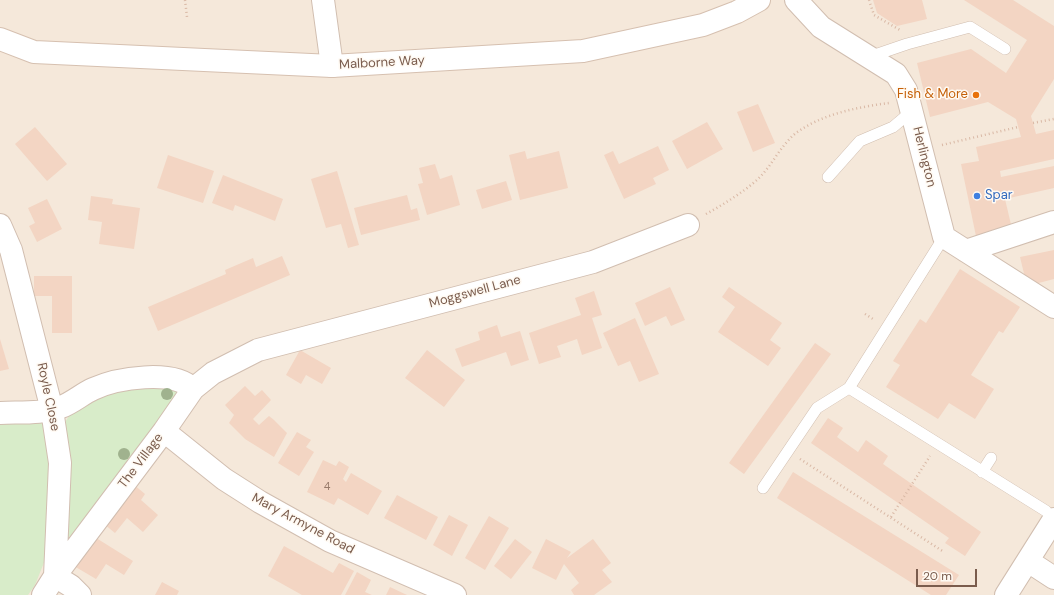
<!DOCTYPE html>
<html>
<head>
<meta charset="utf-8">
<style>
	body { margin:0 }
	#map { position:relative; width:1054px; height:595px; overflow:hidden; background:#fdf6ec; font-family:"DM Sans",sans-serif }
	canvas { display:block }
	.scale { position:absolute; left:916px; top:569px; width:61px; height:18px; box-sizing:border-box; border:2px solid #7a5c4d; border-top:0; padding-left:5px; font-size:12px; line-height:14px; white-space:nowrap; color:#7a5c4d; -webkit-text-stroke:3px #fffaf3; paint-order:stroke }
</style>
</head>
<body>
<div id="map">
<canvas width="1054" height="595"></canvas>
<div class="scale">20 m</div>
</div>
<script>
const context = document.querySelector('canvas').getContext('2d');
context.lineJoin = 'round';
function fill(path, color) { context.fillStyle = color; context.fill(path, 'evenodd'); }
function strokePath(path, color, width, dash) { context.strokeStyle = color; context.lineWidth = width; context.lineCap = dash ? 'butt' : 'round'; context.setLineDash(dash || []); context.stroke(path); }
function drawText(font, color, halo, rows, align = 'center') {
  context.font = font + ' "DM Sans",sans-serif'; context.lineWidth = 3; context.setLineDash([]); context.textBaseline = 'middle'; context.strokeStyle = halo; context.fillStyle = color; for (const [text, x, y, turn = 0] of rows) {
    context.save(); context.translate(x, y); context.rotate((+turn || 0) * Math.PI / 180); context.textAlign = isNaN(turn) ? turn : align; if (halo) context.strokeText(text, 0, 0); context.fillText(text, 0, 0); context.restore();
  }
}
fill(new Path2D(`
	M0 0H1054V595H0Z`), '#f5e8da');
fill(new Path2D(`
	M136 382 182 389 81 527 68 538 63 537 64 424C83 392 102 392 136 382Z
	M45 416 52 437 47 555 35 585 28 595H0V419Z`), '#d8ecc9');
fill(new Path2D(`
	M873 0H922L927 19 897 26 877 13Z
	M964 0H1013L1054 26V79L1031 116 1036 134 1054 130V159L1000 171 1001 177 1054 166V188L1005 199 1013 233 977 241 961 164 979 161 976 147 1021 137 1016 119 988 102 930 117 917 63 971 49 1006 73 1027 40Z
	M758 104 775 143 753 152 737 112Z
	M707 122 723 149 687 169 672 141Z
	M35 127 67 164 47 181 15 144Z
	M658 146 669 170 653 178 656 184 624 199 604 155 613 151 619 164Z
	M525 151 527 159 559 151 568 188 520 200 509 155Z
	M168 155 214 171 203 203 157 188Z
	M435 164 440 179 452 175 460 205 427 215 418 184 423 183 419 168Z
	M337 171 359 245 348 248 341 224 326 228 311 179Z
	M223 175 283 199 275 221 235 205 233 211 212 203Z
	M506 181 512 200 482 209 476 190Z
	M407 195 411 210 417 208 420 220 361 235 354 208Z
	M91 196 113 199 112 204 140 208 134 249 99 244 102 222 88 220Z
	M47 199 62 229 37 242 29 226 35 223 28 208Z
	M1054 250V279L1027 286 1020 257Z
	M282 256 290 275 158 331 148 307 226 274 225 270 253 258 256 267Z
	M960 269 1020 307 1003 333 999 331 971 375 994 389 975 419 949 403 938 419 886 387 900 365 893 361 920 319 926 323Z
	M34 276H72V333H52V296H34Z
	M670 287 685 320 671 326 666 316 645 326 635 303Z
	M729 287 782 323 770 340 781 348 768 366 718 332 735 307 722 297Z
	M594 291 602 315 592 318 602 348 582 355 577 339 557 346 561 357 539 364 529 333 581 315 575 298Z
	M635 318 659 374 639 382 630 361 618 366 603 333Z
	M497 325 501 337 520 331 529 360 511 366 506 352 462 367 455 349 480 340 478 332Z
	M0 339 9 369 0 371Z
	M815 343 831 354 744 474 729 463Z
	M300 350 331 368 322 384 306 375 301 384 286 375Z
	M427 350 465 380 444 407 405 378Z
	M245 386 255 396 262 390 271 400 253 419 259 425 269 416 274 420 287 433 274 457 245 439 229 423 234 415 225 405Z
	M828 418 843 428 837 437 858 452 866 440 888 456 883 464 981 532 965 556 945 543 949 538 811 443Z
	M297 432 311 440 306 447 314 452 299 476 278 463Z
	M323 460 336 466 339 461 349 467 343 479 346 482 351 473 382 491 368 515 338 498 334 505 307 492Z
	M793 472 959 575 946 595H931L777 498Z
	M127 479 145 494 141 500 158 515 143 532 127 518 115 533 104 524Z
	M397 495 438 517 426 540 384 518Z
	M449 515 468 525 452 556 433 545Z
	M489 516 509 528 485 570 465 558Z
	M93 536 133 561 124 575 106 564 96 579 74 566Z
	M515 539 532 552 511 579 494 566Z
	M546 539 571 552 567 558 593 539 611 563 602 570 612 582 594 595H574L571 590 579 583 564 564 556 580 532 568Z
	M284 546 333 573 339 563 354 571 341 595H302L268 576Z
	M357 572 371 580 365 592 372 595H345Z
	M162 582 179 591 177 595H155Z
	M390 587 407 595H386Z`), '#f3d5c3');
const lane = new Path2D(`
	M869 57 907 44 970 27 1005 49
	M828 177 860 141 893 127 912 111
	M849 388 1046 511
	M982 472 991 458
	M763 488 817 408 849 388 944 237`);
const street = new Path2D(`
	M323 0 332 66
	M796 0 821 27 896 74 906 90 944 237 1054 307
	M0 225 11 250 52 410 60 463 55 576 71 586 80 595
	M966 251 1054 222
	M0 413C19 412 43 414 61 407 72 403 82 394 93 389 117 378 173 369 193 389
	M164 431 224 479 260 502 330 541 455 595
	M1028 561 1054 578
	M43 595 55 576 164 431 193 389 213 373 258 350 593 262 688 225
	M1006 595 1054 519`);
const secondary = new Path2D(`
	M0 39 34 52 332 66 583 51 703 25 737 12 759 0`);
strokePath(lane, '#d1beb0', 12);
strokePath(street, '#d1beb0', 24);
strokePath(secondary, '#d6c0b0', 24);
strokePath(new Path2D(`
	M185 0 187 17
	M869 0 874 15 900 30
	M1033 123 1054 119
	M942 145 1018 127
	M706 214C724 204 742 193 757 180 772 166 780 146 796 133 822 114 858 107 889 103
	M865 314 873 319
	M800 459 944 552
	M891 517 930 456`), '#d9b8a5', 2.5, [1, 3]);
strokePath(lane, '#fff', 11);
strokePath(street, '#fff', 22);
strokePath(secondary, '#fff', 22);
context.fillStyle = '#a0b28e';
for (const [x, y] of [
	[167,394],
	[124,454]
]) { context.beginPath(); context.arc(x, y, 6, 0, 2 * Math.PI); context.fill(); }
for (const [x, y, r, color] of [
	[976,95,4,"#e8710a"],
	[977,196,4,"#3f7fe0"]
]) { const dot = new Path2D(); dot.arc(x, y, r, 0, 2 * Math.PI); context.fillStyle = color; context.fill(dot); strokePath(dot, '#fffaf3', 1.5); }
drawText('11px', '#987a6a', null, [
	["4",327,487]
]);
drawText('13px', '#7a5c4d', '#fffaf3', [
	["Malborne Way",382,63,-3],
	["Herlington",924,157,76],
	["Moggswell Lane",475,292,-15],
	["Royle Close",48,397,78],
	["The Village",141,461,-53],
	["Mary Armyne Road",303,524,28]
]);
drawText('13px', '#c56008', '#fffaf3', [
	["Fish & More",968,95]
], 'right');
drawText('13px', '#366cbe', '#fffaf3', [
	["Spar",985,196]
], 'left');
</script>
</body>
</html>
